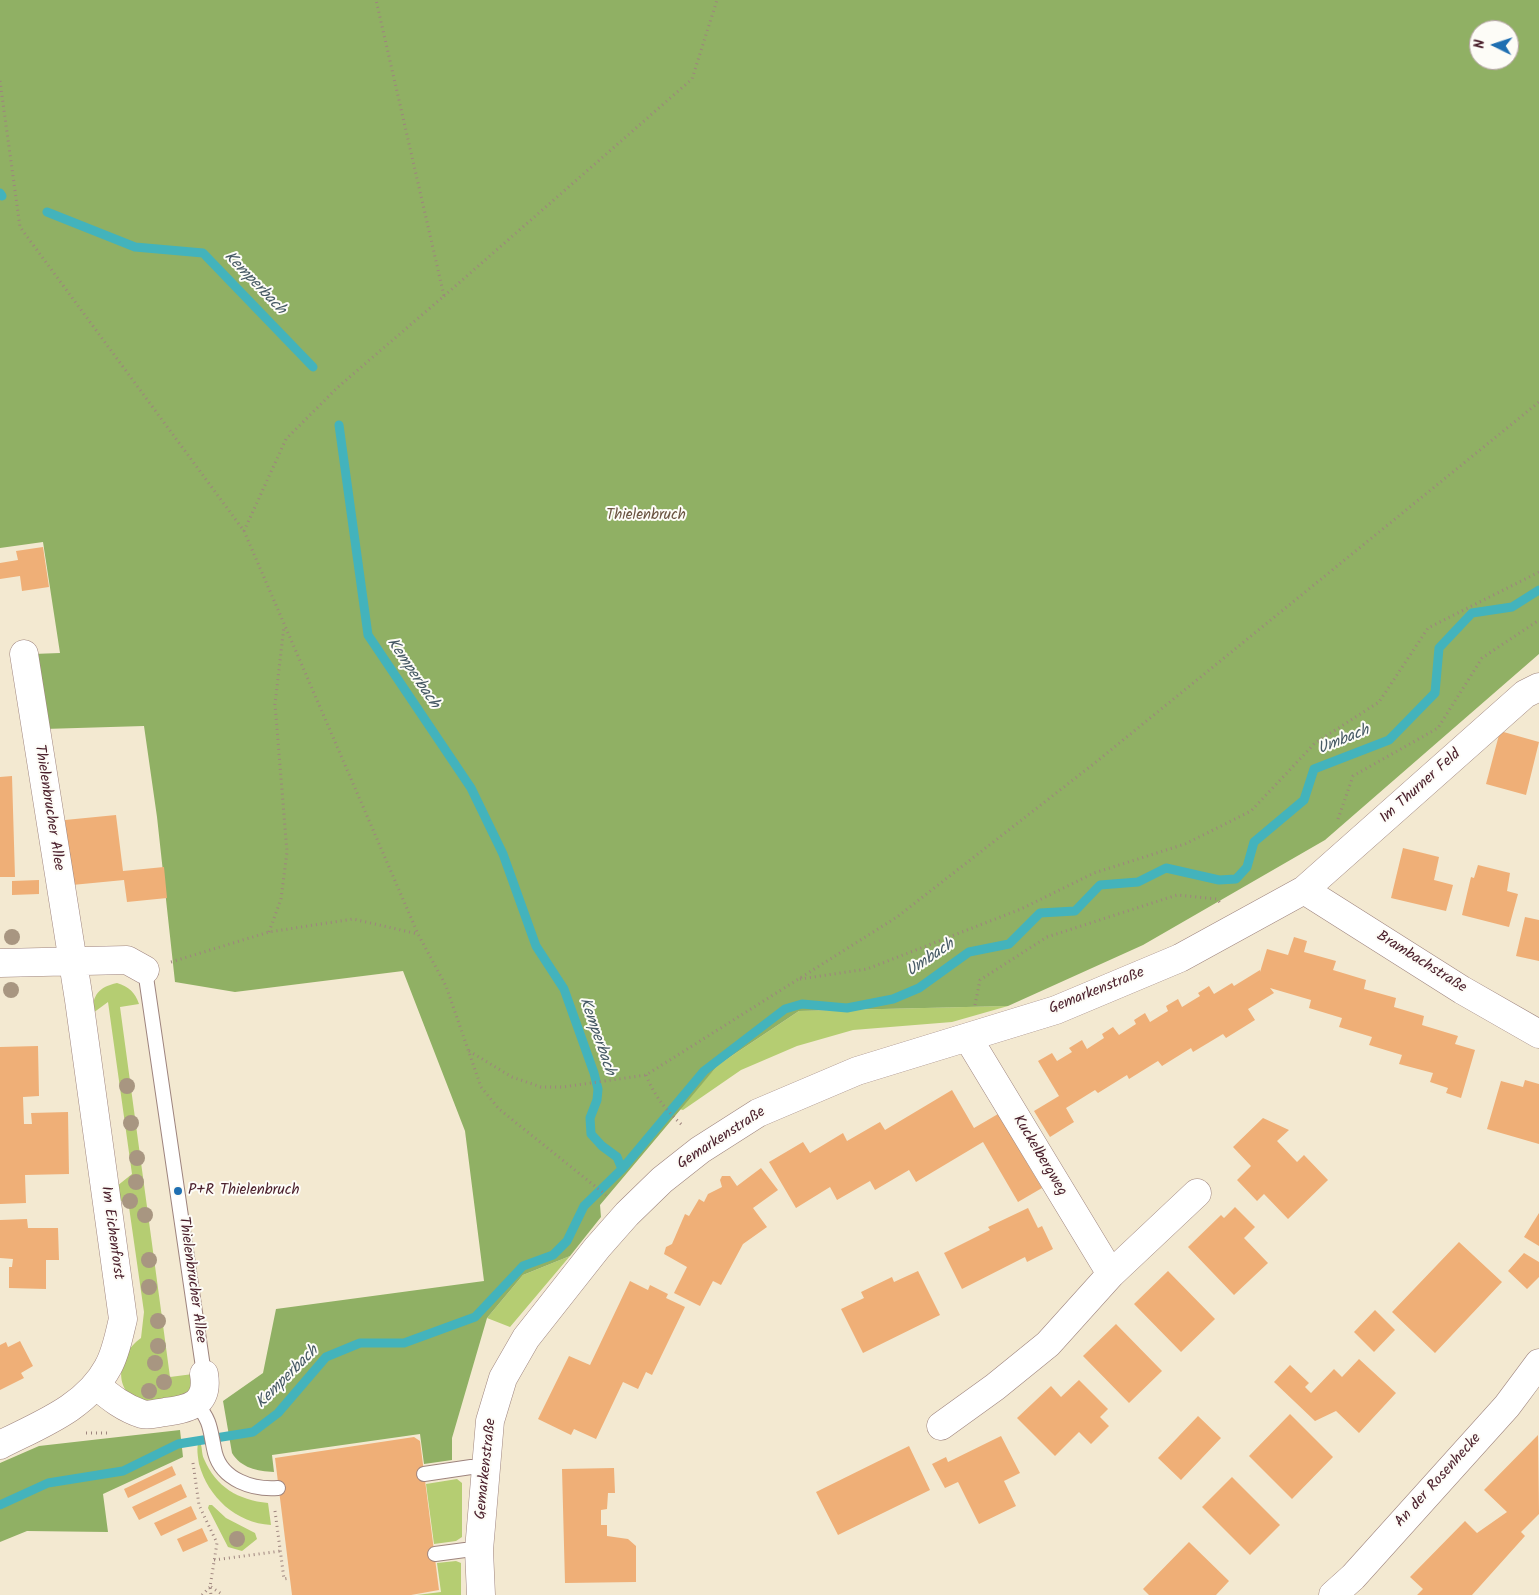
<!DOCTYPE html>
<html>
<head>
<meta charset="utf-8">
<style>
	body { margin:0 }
	#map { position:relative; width:1539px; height:1595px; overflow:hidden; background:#f3e9d1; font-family:Kalam,sans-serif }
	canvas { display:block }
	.north { position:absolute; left:1469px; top:20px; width:50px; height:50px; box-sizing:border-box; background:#fdfcf7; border:1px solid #b5a4a5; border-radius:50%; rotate:274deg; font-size:14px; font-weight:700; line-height:20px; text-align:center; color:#4a1f2b }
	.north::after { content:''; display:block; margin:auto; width:18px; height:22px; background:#1f6fb2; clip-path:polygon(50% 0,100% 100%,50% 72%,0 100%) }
</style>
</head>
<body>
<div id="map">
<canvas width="1539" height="1595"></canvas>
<div class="north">N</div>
</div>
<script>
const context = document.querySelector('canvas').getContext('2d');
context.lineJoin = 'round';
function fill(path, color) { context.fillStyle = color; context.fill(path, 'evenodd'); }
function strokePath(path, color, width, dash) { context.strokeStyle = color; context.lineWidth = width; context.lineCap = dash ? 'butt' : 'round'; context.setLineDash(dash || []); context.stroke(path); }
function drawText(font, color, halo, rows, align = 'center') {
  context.font = font + ' Kalam,sans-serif'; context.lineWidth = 4; context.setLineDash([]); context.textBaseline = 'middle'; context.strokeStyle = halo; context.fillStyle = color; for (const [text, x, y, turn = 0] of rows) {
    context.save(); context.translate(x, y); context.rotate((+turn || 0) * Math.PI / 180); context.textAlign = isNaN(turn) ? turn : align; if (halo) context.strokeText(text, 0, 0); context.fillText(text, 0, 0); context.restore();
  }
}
fill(new Path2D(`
	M117 983C129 987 135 992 139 1004L120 1007 170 1377 193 1374 191 1386 187 1394C176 1397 159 1405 148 1403 111 1397 116 1355 141 1338L144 1312 129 1207 118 1198 117 1186 132 1174 108 1002 93 1013C92 995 99 987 117 983Z
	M1008 1006 952 1022 853 1030 797 1046 741 1070 683 1110 679 1109 718 1065 799 1011Z
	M570 1256 510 1327 487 1318 523 1275Z
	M199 1441C203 1446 201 1453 204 1459 216 1487 238 1500 268 1503L271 1525C236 1523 208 1497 199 1464 198 1457 196 1447 199 1441Z
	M457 1479 462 1483V1537L456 1541 434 1544 426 1484Z
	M209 1505H212L226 1518 255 1533 257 1539 242 1551 228 1547 208 1508Z
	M456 1561 461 1563V1595H417L441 1592 437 1563Z`), '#b5cd72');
fill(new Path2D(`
	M0 0H1539V654L1325 840 1143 945 1008 1006 799 1011 718 1065 600 1205 601 1217 570 1256 523 1275 487 1318 452 1438V1460L424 1464 420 1434 272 1455 274 1472C257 1471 241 1468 232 1453L223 1401 263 1373 276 1309 484 1281 465 1131 403 971 235 992 175 982 157 817 144 726 44 729 33 654 60 653 43 542 0 548ZM1479 30H1509V60H1479Z
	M180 1430 183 1457 103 1494 108 1532 27 1531 0 1542V1463L39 1446Z`), '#90b064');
strokePath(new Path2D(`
	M0 193 2 196
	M47 212 135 247 203 253 313 367
	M622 1169 704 1071 785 1009 802 1004 847 1008 893 999 919 988 969 952 1009 944 1040 913 1075 911 1100 885 1138 882 1166 868 1219 880 1236 879 1247 867 1254 842 1304 800 1314 769 1389 740 1435 693 1439 648 1472 613 1512 607 1539 590
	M0 1505 48 1483 123 1471 178 1444 253 1432 278 1413 326 1357 360 1343H404L475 1317 523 1266 553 1255 567 1241 584 1206 622 1169 617 1157 602 1146 591 1134 590 1118 597 1100 598 1089 594 1073 564 989 536 946 503 854 471 788 368 635 339 425`), '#43b3bc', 9);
fill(new Path2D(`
	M43 547 49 587 22 591 20 576 0 579V563L18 560 16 551Z
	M1500 731 1539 742 1526 795 1486 784Z
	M12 776 15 877H0V777Z
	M116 815 123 871 164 867 167 898 127 902 124 880 72 885 65 820Z
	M1403 848 1439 857 1434 880 1453 885 1446 911 1391 898Z
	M1478 865 1510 873 1507 891 1518 894 1509 927 1462 915 1471 877 1474 878Z
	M39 880V894L12 895V881Z
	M1525 917 1539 920V961L1516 956Z
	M1294 937 1307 941 1304 952 1336 961 1333 970 1366 980 1364 989 1396 998 1394 1007 1424 1016 1422 1025 1458 1036 1455 1044 1475 1050 1461 1098 1446 1093 1448 1088 1430 1082 1433 1073 1399 1064 1402 1055 1369 1045 1372 1037 1339 1027 1342 1018 1309 1008 1311 1000 1270 988 1274 993 1248 1009 1255 1020 1226 1038 1223 1034 1193 1052 1191 1048 1162 1066 1158 1061 1129 1079 1127 1075 1098 1093 1095 1090 1066 1108 1074 1122 1050 1137 1034 1111 1059 1096 1038 1061 1052 1053 1057 1061 1072 1052 1069 1048 1082 1040 1087 1049 1104 1038 1102 1034 1113 1027 1119 1035 1136 1024 1134 1020 1145 1013 1150 1022 1168 1011 1166 1006 1178 999 1182 1007 1200 996 1198 993 1209 986 1214 994 1232 983 1234 986 1260 970V972L1267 949 1288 955Z
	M38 1046 39 1096 23 1097 24 1124H32L31 1113 68 1112 69 1174 25 1175 26 1203 0 1204V1047Z
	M1525 1080 1539 1084V1144L1487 1129 1501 1081 1523 1087Z
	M952 1090 974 1128 998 1114 1042 1188 1018 1202 983 1142 916 1182 909 1170 875 1190 870 1181 837 1200 830 1187 796 1208 769 1162 803 1142 810 1153 843 1133 847 1141 880 1122 885 1130Z
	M1263 1118 1289 1130 1277 1141 1297 1162 1304 1155 1328 1180 1288 1219 1264 1194 1257 1201 1237 1180 1251 1166 1233 1147Z
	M761 1168 778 1190 753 1208 767 1227 743 1244 721 1285 713 1281 700 1306 674 1293 687 1267 664 1254 666 1247 672 1244 685 1214 689 1216 699 1199 704 1202 708 1194 722 1187 720 1180 722 1176H730L737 1186Z
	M1235 1207 1255 1227 1244 1238 1268 1263 1234 1295 1188 1247 1221 1215 1224 1218Z
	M1028 1208 1038 1228 1042 1226 1053 1249 1027 1262 1025 1257 962 1289 944 1253 990 1230 988 1227Z
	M1539 1213V1246L1524 1237Z
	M27 1219 28 1228H58L59 1260H46V1289L9 1288V1267H12L13 1259 0 1258V1220Z
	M1459 1242 1502 1282 1435 1353 1392 1312Z
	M1524 1253 1539 1262V1277L1527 1289 1508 1271Z
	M918 1271 940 1315 863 1353 841 1309 864 1298 861 1292 892 1277 894 1282Z
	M1168 1271 1215 1319 1181 1352 1134 1304Z
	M630 1281 648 1290 650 1285 668 1294 666 1298 685 1307 652 1375 646 1372 638 1389 623 1382 596 1439 574 1429 571 1435 538 1419 569 1356 590 1365Z
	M1375 1310 1395 1330 1374 1352 1354 1332Z
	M1116 1324 1162 1371 1129 1403 1083 1356Z
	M20 1341 33 1366 21 1373 24 1378 0 1390V1345L6 1342 8 1347Z
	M1359 1359 1396 1393 1359 1433 1336 1411 1315 1421 1274 1382 1290 1365 1309 1383 1305 1387 1311 1393 1334 1369 1342 1377Z
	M1079 1380 1108 1409 1100 1417 1109 1426 1091 1444 1079 1432 1055 1456 1017 1418 1051 1386 1061 1397Z
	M1290 1414 1333 1457 1292 1499 1249 1456Z
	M1198 1416 1221 1438 1181 1480 1158 1458Z
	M1538 1435 1539 1514 1521 1532 1525 1536 1472 1595H1417L1423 1589 1410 1577 1465 1521 1477 1533 1507 1512 1484 1490Z
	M1001 1436 1020 1473 1004 1481 1016 1506 979 1524 958 1482 945 1488 932 1464 946 1457 948 1462Z
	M414 1437 420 1441 439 1590 411 1595H292L275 1458Z
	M909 1446 930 1490 838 1535 816 1492Z
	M172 1466 176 1475 128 1498 124 1489Z
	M614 1468 615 1493H608L607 1509 601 1510V1525H607V1536L628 1539 636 1546V1582L565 1583 562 1469Z
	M1232 1477 1280 1525 1250 1555 1202 1507Z
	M181 1484 187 1497 139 1520 132 1507Z
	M191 1506 197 1519 161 1536 154 1523Z
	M202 1528 208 1541 183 1552 177 1539Z
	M1189 1542 1229 1581 1216 1595H1149L1143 1589Z`), '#efaf77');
const service = new Path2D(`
	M145 970 204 1374
	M196 1404C212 1421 210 1432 215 1453 222 1480 253 1490 278 1488
	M424 1474 471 1467 485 1468
	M435 1554 465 1550H479`);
const minor = new Path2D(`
	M1304 890 1462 990 1539 1034
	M0 963 127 960 145 970
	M968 1038 1111 1274
	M97 1386C111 1398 124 1408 142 1414 149 1416 158 1413 165 1412 190 1409 209 1404 204 1374
	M941 1426 995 1387 1048 1344 1111 1274 1197 1193
	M0 1445C39 1425 86 1408 108 1367 116 1353 119 1335 123 1319L79 1000 24 654
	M481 1595 479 1550 490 1421 503 1378 526 1338 597 1248 627 1214 662 1180 700 1150 758 1113 857 1071 1056 1010 1180 958 1304 890 1525 694 1539 687
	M1333 1595 1353 1577 1507 1406 1539 1363`);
strokePath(service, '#9e847e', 16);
strokePath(minor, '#9e847e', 29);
strokePath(new Path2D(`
	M0 81 20 227 244 531 418 934 446 986 481 1087 499 1109 606 1195
	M444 296 692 79 717 0
	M244 531 286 439 338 387 444 296 376 0
	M1338 819 1353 776 1438 728 1482 658 1539 620
	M269 932 281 899 287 852 275 704 284 626
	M171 962 269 932 353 919 418 934
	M800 979 867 969 1021 909 1094 873 1185 844 1251 811 1315 743 1379 702 1428 628 1539 572
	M975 1005 980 980 1047 937 1177 895 1217 899 1221 904
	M469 1051 512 1077 541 1087H563L646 1075 897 917 1096 762 1539 402
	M646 1075C655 1097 666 1110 683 1126
	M86 1433H110
	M193 1463 199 1505 217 1543 210 1587 211 1595
	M275 1511 284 1579 290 1578
	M214 1560 281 1551
	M211 1587 223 1595
	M202 1595 210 1587`), '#9e847e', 3, [1, 4]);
strokePath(service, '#fff', 14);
strokePath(minor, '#fff', 28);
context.fillStyle = '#a89681';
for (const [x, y] of [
	[12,937],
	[11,990],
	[127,1086],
	[131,1123],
	[137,1158],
	[136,1182],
	[130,1201],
	[145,1215],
	[149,1260],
	[149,1287],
	[158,1321],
	[158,1346],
	[155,1363],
	[164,1382],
	[149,1391],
	[237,1539]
]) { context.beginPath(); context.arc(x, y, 8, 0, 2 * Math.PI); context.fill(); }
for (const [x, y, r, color] of [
	[178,1191,5,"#1f6fb2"]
]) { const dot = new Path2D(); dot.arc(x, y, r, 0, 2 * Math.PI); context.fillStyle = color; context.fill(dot); strokePath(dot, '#fdfcf7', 2); }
drawText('15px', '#6a5340', '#fdfcf7', [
	["Thielenbruch",646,516]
]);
drawText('15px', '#4a1f2b', '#fdfcf7', [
	["Im Thurner Feld",1421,787,-42],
	["Thielenbrucher Allee",48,808,81],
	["Brambachstraße",1421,963,32],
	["Gemarkenstraße",1097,992,-22],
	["Gemarkenstraße",722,1139,-33],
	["Kuckelbergweg",1039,1156,59],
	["Im Eichenforst",111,1233,82],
	["Thielenbrucher Allee",191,1280,82],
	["Gemarkenstraße",487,1469,-84],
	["An der Rosenhecke",1439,1481,-48]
]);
drawText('15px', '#4a1f2b', '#fdfcf7', [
	["P+R Thielenbruch",188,1191]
], 'left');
drawText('italic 16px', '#475a65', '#fdfcf7', [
	["Kemperbach",254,284,46],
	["Kemperbach",412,674,56],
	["Umbach",1344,741,-22],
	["Umbach",931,959,-34],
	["Kemperbach",596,1037,71],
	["Kemperbach",288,1378,-45]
]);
</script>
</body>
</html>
